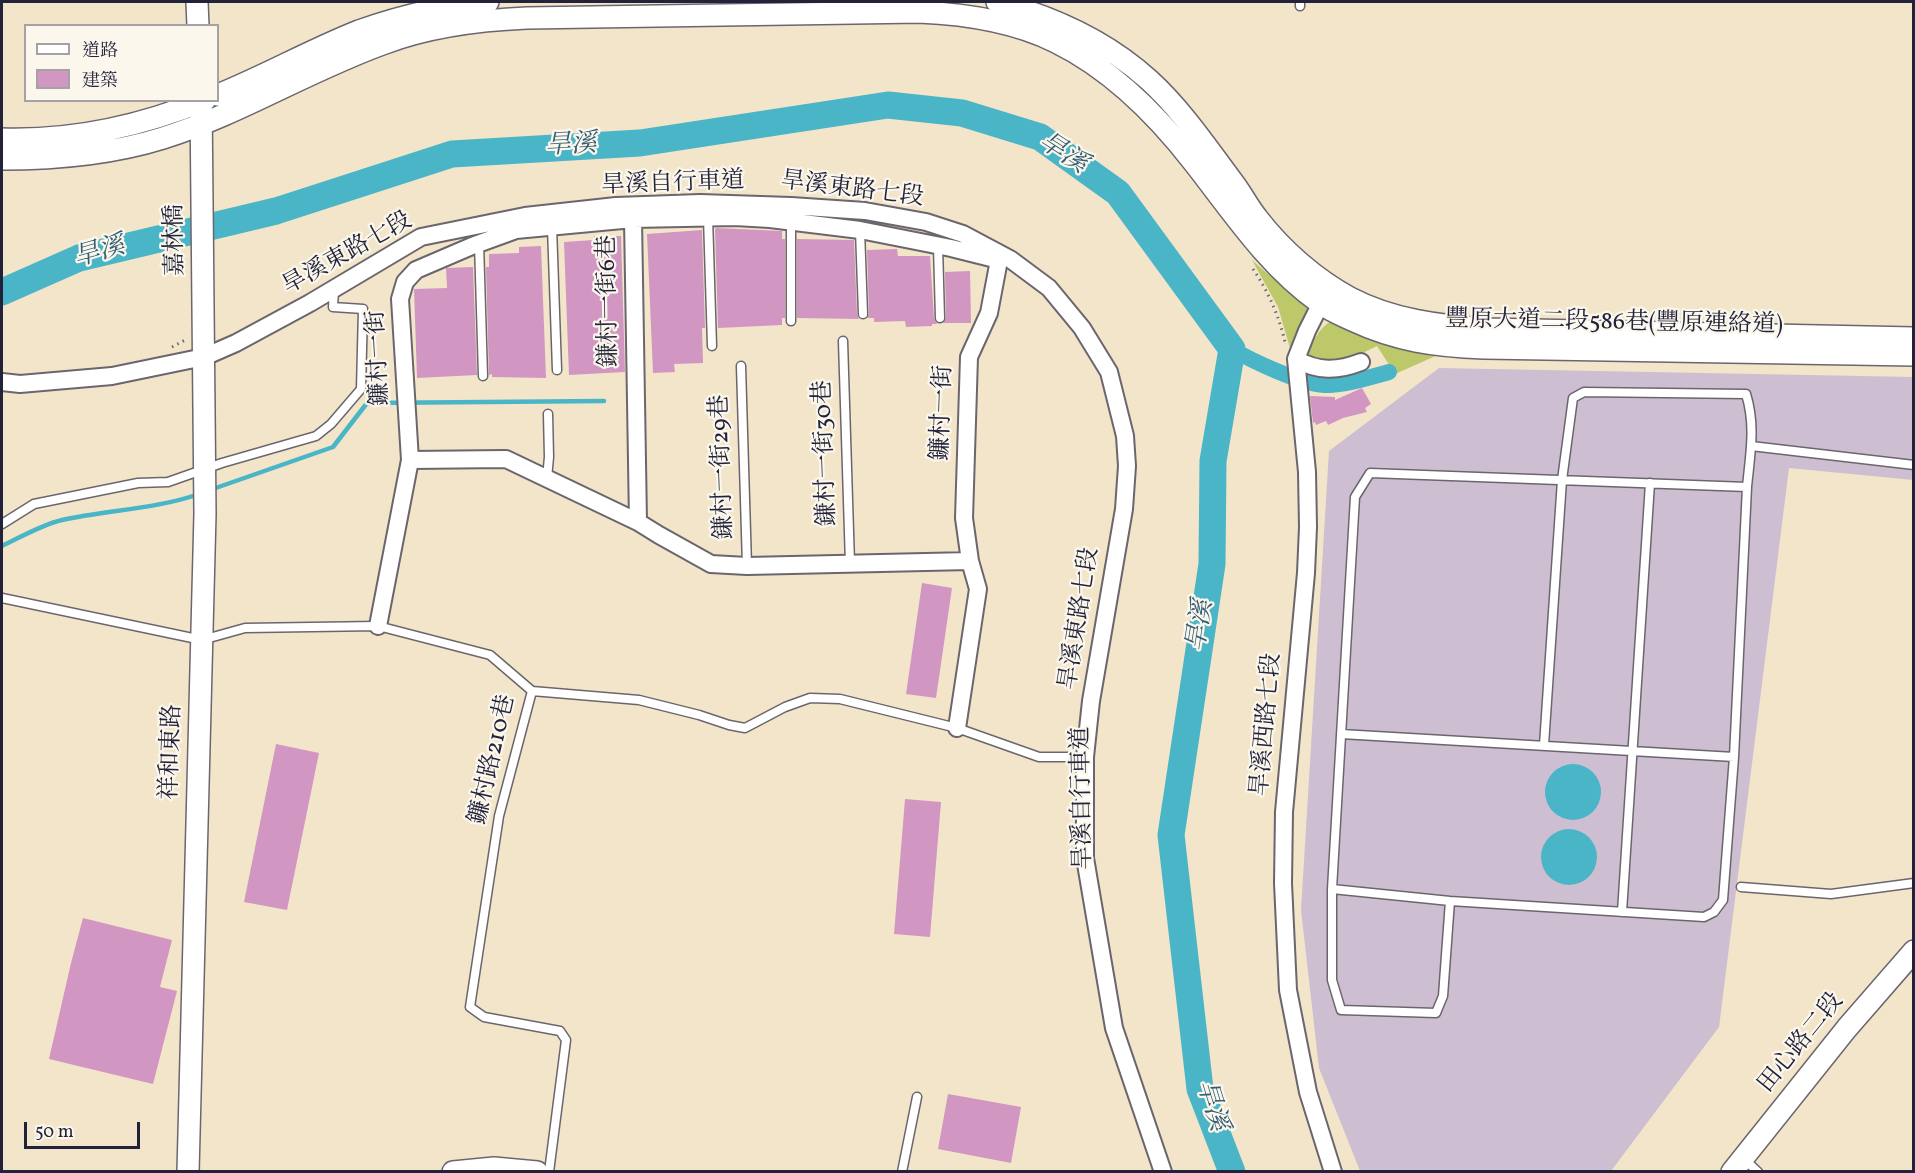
<!DOCTYPE html>
<html>
<head>
<meta charset="utf-8">
<style>
	body { margin:0 }
	#map { position:relative; width:1915px; height:1173px; overflow:hidden; background:#f2e5ca; font-family:Vollkorn,"Noto Serif TC",serif }
	canvas { display:block }
	.frame { position:absolute; inset:0; border:3px solid #22223b; pointer-events:none }
	.legend { position:absolute; left:24px; top:24px; width:195px; height:78px; box-sizing:border-box; background:#fbf7ec; border:2px solid #a4a2a5; margin:0; padding:8px 10px; list-style:none; font-size:18px; color:#22223b }
	.legend li { display:flex; align-items:center; gap:12px; height:30px }
	.legend b { width:30px; border:2px solid #a4a2a5 }
	.scale { position:absolute; left:24px; top:1122px; width:116px; height:27px; box-sizing:border-box; border:3px solid #22223b; border-top:0; padding-left:8px; font-size:18px; line-height:21px; white-space:nowrap; color:#22223b; -webkit-text-stroke:4px #fbf7ec; paint-order:stroke }
</style>
</head>
<body>
<div id="map">
<canvas width="1915" height="1173"></canvas>
<div class="frame"></div>
<ul class="legend">
<li><b style="height:8px;background:#fff"></b>道路</li>
<li><b style="height:16px;background:#d197c2"></b>建築</li>
</ul>
<div class="scale">50 m</div>
</div>
<script>
const context = document.querySelector('canvas').getContext('2d');
context.lineJoin = 'round';
function fill(path, color) { context.fillStyle = color; context.fill(path, 'evenodd'); }
function strokePath(path, color, width, dash) { context.strokeStyle = color; context.lineWidth = width; context.lineCap = dash ? 'butt' : 'round'; context.setLineDash(dash || []); context.stroke(path); }
function drawText(font, color, halo, rows, align = 'center') {
  context.font = font + ' Vollkorn,"Noto Serif TC",serif'; context.lineWidth = 4.5; context.setLineDash([]); context.textBaseline = 'middle'; context.strokeStyle = halo; context.fillStyle = color; for (const [text, x, y, turn = 0] of rows) {
    context.save(); context.translate(x, y); context.rotate((+turn || 0) * Math.PI / 180); context.textAlign = isNaN(turn) ? turn : align; if (halo) context.strokeText(text, 0, 0); context.fillText(text, 0, 0); context.restore();
  }
}
fill(new Path2D(`
	M1439 368 1913 377V480L1789 468 1719 1027 1611 1171H1360L1319 1068 1301 910 1329 451Z`), '#cebed1');
fill(new Path2D(`
	M1252 260 1293 296 1308 307 1290 348 1278 307Z
	M1331 321 1440 354 1395 374 1377 346C1348 360 1340 367 1307 356 1312 343 1318 329 1331 321Z`), '#bcc86a');
fill(new Path2D(`
	M1545 792a28 28 0 1 1 56 0a28 28 0 1 1-56 0Z
	M1541 857a28 28 0 1 1 56 0a28 28 0 1 1-56 0Z`), '#4ab5c7');
strokePath(new Path2D(`
	M210 490 333 447 367 403 604 401
	M2 546C21 537 41 525 62 520 106 510 157 509 199 494`), '#4ab5c7', 4.5);
strokePath(new Path2D(`
	M1232 349C1252 361 1301 384 1324 385 1346 385 1367 378 1389 372`), '#4ab5c7', 16);
strokePath(new Path2D(`
	M2 292 79 258 276 211 452 154 640 143 888 105 962 113 1040 137 1118 193 1232 349 1213 461 1212 564 1171 835 1200 1089 1232 1172`), '#4ab5c7', 27);
fill(new Path2D(`
	M717 228 782 231V239H785V318H782V325L718 328 715 229Z
	M702 230 705 328H702L703 363 674 364 675 372 653 373 647 234Z
	M594 236H621L625 372 569 375 564 242 594 240Z
	M797 239 854 240 857 314 859 319 797 318Z
	M541 246 546 378 492 377V374L489 375 486 267H489V254L519 253V247Z
	M897 249 898 256H930L934 318 937 324H932V326L906 327 905 321 874 322V318H867L869 314 867 250Z
	M473 267 477 375 417 378 414 289 447 288 446 268Z
	M970 271 971 323H943L946 318 945 272Z
	M1362 388 1371 404 1365 408 1367 412 1343 418 1328 425 1326 421 1316 425 1315 422 1313 423 1310 396 1335 397V400Z
	M922 583 952 588 936 698 906 694Z
	M276 744 319 753 287 910 244 902Z
	M905 799 941 802 930 937 894 934Z
	M83 918 172 940 160 987 177 991 153 1084 49 1059 71 963Z
	M948 1094 1021 1107 1011 1163 938 1149Z`), '#d197c2');
const service = new Path2D(`
	M1300 6V2
	M708 217 712 346
	M791 222V321
	M552 227 557 370
	M860 230 863 314
	M479 243 483 376
	M938 246 940 318
	M843 341 850 564
	M741 366 747 566
	M1751 446 1914 465
	M547 478 549 457 548 414
	M2 524 34 504 138 483 168 482 222 463 316 436 331 424 361 389 363 309 333 307 334 289
	M2 598 202 640 245 628 378 626 490 655 532 691
	M532 691 639 700 699 715 729 725 745 728 785 707 810 698 840 699 957 728 1039 757H1085
	M532 691 499 816 470 1007 484 1017 560 1031 566 1040 549 1172
	M1341 734 1734 757
	M1741 887 1831 894 1914 883
	M1332 889 1450 901 1704 917 1714 912 1723 900 1734 757 1747 487C1750 455 1756 426 1746 394L1584 392 1573 398 1562 480 1544 745
	M1450 901 1443 996 1436 1013 1341 1010 1332 980V889L1355 497 1370 473 1747 487
	M1622 912 1650 483
	M1743 1158 1758 1172
	M902 1172 917 1097`);
const minor = new Path2D(`
	M633 219 638 522
	M1325 295 1307 331 1296 359 1307 472 1308 527 1306 573 1284 812 1283 883 1288 990 1308 1092 1333 1172
	M1296 359C1318 372 1338 371 1361 362
	M2 382 20 384 112 376 204 357 236 343 310 303 421 237 525 216 616 206 700 203 791 206 865 211 926 222 963 234 1010 259 1049 288 1082 328 1109 372 1125 436 1127 466 1124 509 1091 701 1085 757V858L1114 1028 1163 1172
	M410 460 506 459 638 522 659 535 711 564 747 566 970 561
	M378 626 410 460 400 299 405 282 416 270 472 246 516 230 633 219 735 217 770 219 860 230 951 248 999 260 989 313 969 357 964 518 970 561 978 589 957 728`);
const tertiary = new Path2D(`
	M197 2 198 26
	M997 2C1053 17 1105 40 1149 80 1182 110 1208 149 1235 185 1243 196 1249 208 1258 219 1282 250 1315 279 1350 298 1392 320 1440 326 1486 329L1914 338
	M218 95C265 76 311 50 359 31 401 16 444 6 488 2
	M2 139C71 141 141 126 205 100
	M2 159C55 159 112 154 163 138 240 114 309 70 385 43 430 26 479 20 527 18L919 12C966 14 1014 21 1056 42 1111 69 1158 116 1195 164 1234 214 1268 266 1320 303 1329 310 1341 315 1352 320 1397 341 1435 346 1484 348L1914 355
	M188 1172 205 514 201 100
	M453 1172 494 1168 537 1172
	M1732 1172 1847 1028 1914 951`);
strokePath(service, '#6b666d', 11);
strokePath(minor, '#6b666d', 20);
strokePath(tertiary, '#6b666d', 24);
strokePath(new Path2D(`
	M1253 269C1268 291 1279 316 1285 342
	M172 347 187 339`), '#6b666d', 3, [1.5, 4.5]);
strokePath(service, '#fff', 8);
strokePath(minor, '#fff', 16);
strokePath(tertiary, '#fff', 21);
drawText('24px', '#22223b', '#fbf7ec', [
	["旱溪自行車道",673,185,-2],
	["旱溪東路七段",852,191,7],
	["嘉林橋",177,240,-91],
	["旱溪東路七段",348,255,-29],
	["鎌村一街6巷",610,301,-91],
	["豐原大道二段586巷(豐原連絡道)",1614,324,1],
	["鐮村一街",380,358,-93],
	["鐮村一街",944,413,-88],
	["鎌村一街30巷",827,453,-92],
	["鎌村一街29巷",724,467,-92],
	["旱溪東路七段",1081,619,-81],
	["旱溪西路七段",1268,725,-85],
	["祥和東路",173,752,-88],
	["鐮村路210巷",494,760,-77],
	["旱溪自行車道",1084,798,-91],
	["田心路二段",1802,1044,-51]
]);
drawText('italic 26px', '#325d73', '#fbf7ec', [
	["旱溪",571,147,-3],
	["旱溪",1062,155,33],
	["旱溪",100,254,-16],
	["旱溪",1202,626,-81],
	["旱溪",1210,1106,73]
]);
</script>
</body>
</html>
